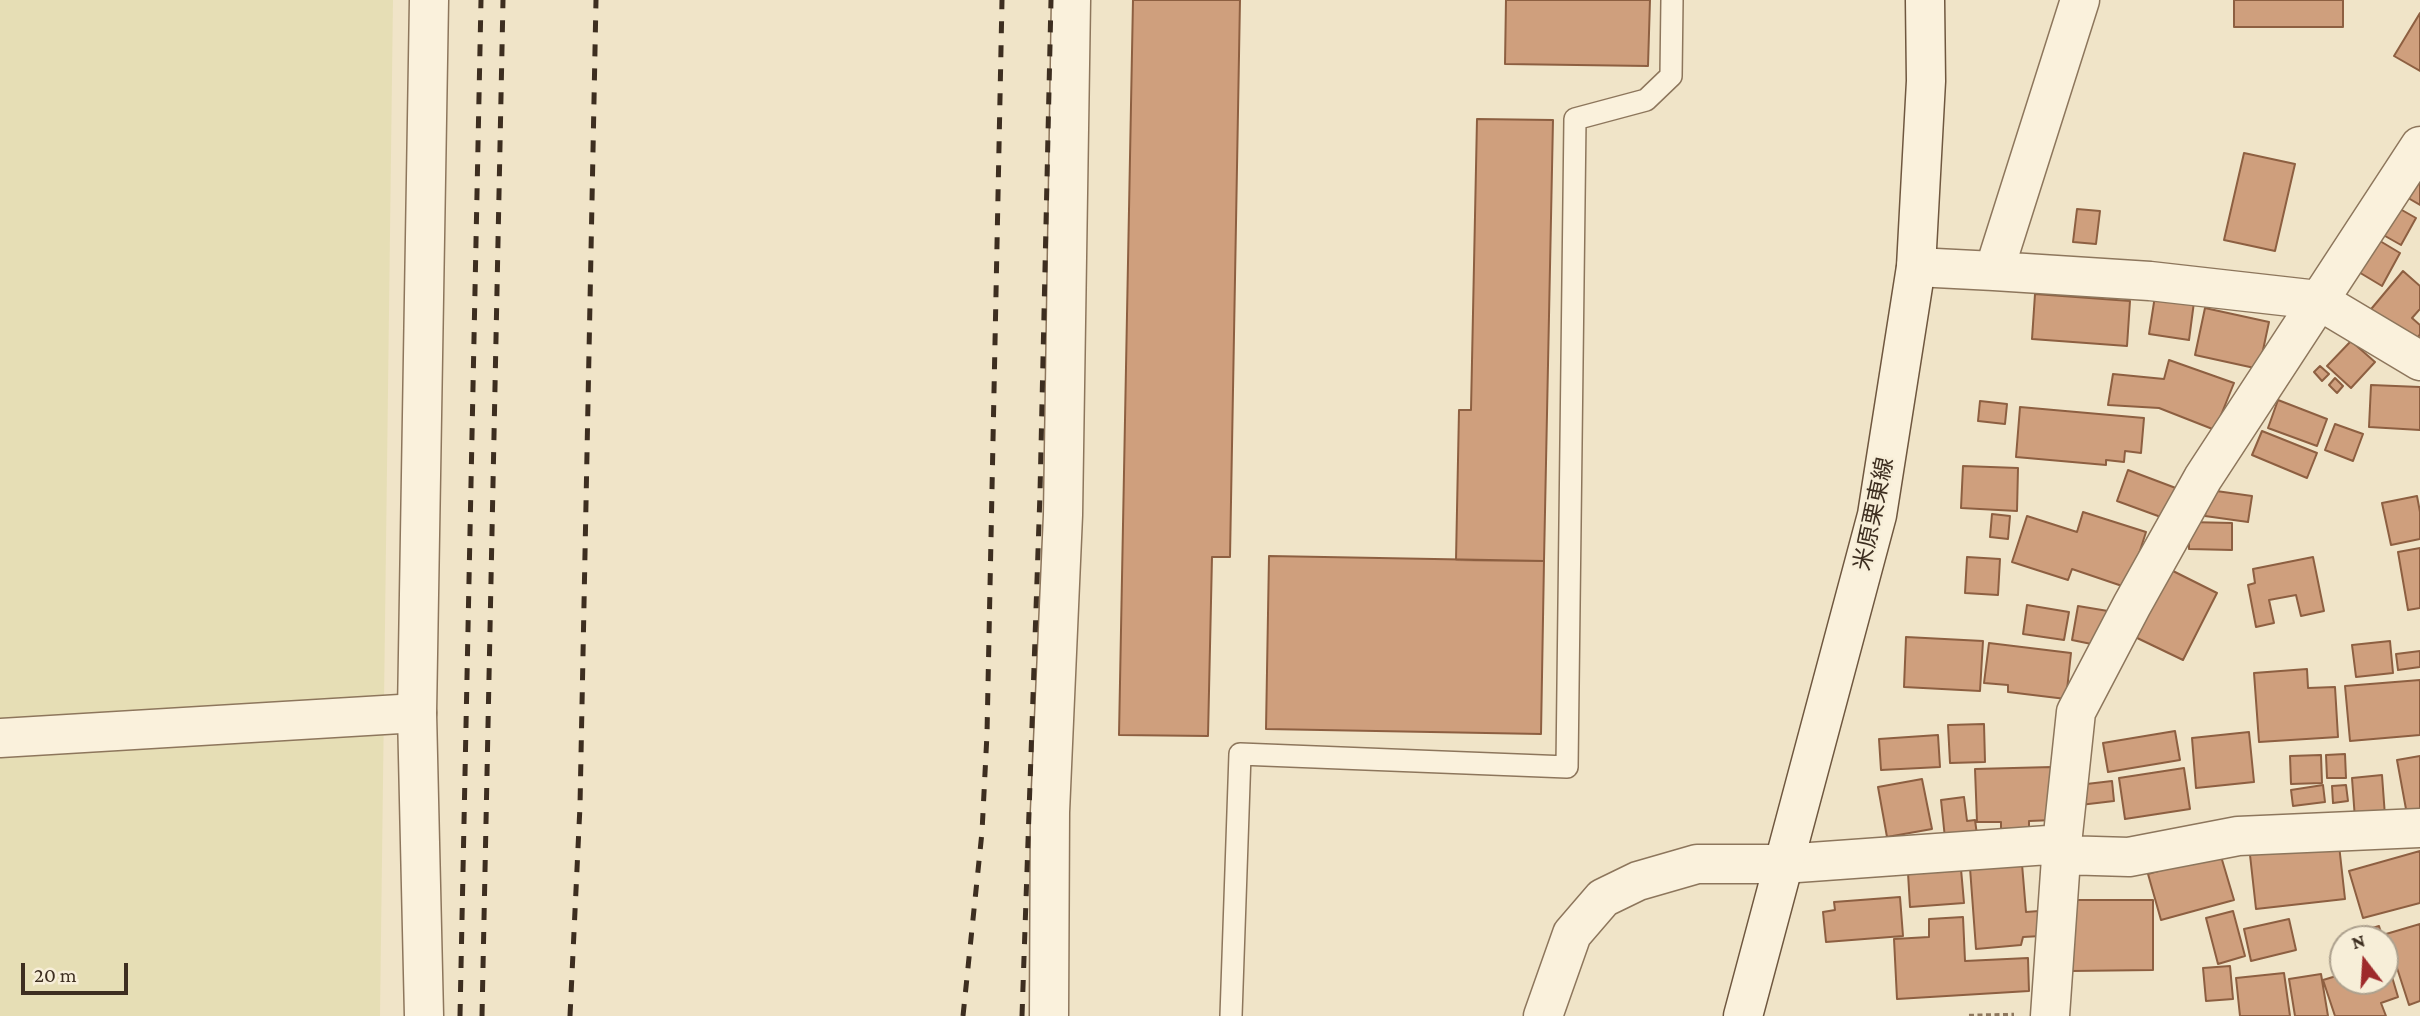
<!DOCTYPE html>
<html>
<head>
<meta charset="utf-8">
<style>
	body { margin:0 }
	#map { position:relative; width:2420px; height:1016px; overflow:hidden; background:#f0e4c8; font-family:"Crimson Pro",serif }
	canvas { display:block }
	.north { position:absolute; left:2329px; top:925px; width:70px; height:70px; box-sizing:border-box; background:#f7eed8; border:2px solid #ada18e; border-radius:50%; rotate:343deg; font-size:19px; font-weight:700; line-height:28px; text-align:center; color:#3d2e20 }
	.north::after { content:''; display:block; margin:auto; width:24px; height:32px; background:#9e2a2b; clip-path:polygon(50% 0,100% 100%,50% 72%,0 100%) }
	.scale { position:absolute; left:21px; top:963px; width:107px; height:32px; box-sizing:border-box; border:4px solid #3d2e20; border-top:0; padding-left:9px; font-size:21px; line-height:24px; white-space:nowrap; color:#3d2e20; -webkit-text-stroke:5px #f7eed8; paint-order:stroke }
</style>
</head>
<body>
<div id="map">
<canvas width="2420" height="1016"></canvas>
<div class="north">N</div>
<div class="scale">20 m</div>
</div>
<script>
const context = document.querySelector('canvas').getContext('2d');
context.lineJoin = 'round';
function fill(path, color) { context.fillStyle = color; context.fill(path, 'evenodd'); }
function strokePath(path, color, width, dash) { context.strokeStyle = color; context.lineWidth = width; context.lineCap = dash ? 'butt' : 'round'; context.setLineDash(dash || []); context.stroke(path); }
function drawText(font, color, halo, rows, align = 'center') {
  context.font = font + ' "Crimson Pro","Noto Sans JP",serif'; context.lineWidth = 5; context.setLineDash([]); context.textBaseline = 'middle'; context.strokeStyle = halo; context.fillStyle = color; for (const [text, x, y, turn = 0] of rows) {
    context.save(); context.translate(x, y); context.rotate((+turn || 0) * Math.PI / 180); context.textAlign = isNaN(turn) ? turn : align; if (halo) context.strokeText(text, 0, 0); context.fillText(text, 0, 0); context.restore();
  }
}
fill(new Path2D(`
	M0 0H393L380 1016H0Z`), '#e6deb5');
const building = new Path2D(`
	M1133 0H1240L1230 557H1212L1208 736 1119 735Z
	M1506 0H1650L1648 66 1505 64Z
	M2234 0H2343V27H2234Z
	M2420 13V71L2394 56Z
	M1477 119 1553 120 1544 561 1456 560 1459 410H1471Z
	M2244 153 2295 164 2275 251 2224 240Z
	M2420 170V205L2403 195Z
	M2393 205 2416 218 2401 245 2378 232Z
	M2077 209 2100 211 2096 244 2073 242Z
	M2375 238 2400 253 2382 286 2357 271Z
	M2403 271 2420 286V309L2412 318 2420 325V334L2411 351 2367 314Z
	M2035 294 2130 301 2127 346 2032 339Z
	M2155 296 2194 302 2189 340 2149 334Z
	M2205 308 2269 322 2259 369 2195 355Z
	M2351 341 2375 362 2351 388 2327 366Z
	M2169 360 2234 383 2215 430 2159 408 2108 405 2113 374 2164 379Z
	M2320 366 2329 374 2322 381 2314 372Z
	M2335 378 2343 386 2337 393 2329 385Z
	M2371 385 2420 387V430L2369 427Z
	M2278 400 2327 419 2317 446 2268 428Z
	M1980 401 2007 404 2005 424 1978 421Z
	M2020 407 2144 418 2141 453 2125 451 2124 462 2106 460V465L2016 457Z
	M2335 424 2363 434 2353 461 2325 450Z
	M2262 431 2317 453 2307 478 2252 455Z
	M1963 466 2018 468 2017 511 1961 508Z
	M2128 470 2181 490 2169 520 2117 501Z
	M2209 490 2252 496 2248 522 2205 516Z
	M2417 496 2420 512V539L2391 545 2382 503Z
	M2083 512 2146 532 2128 588 2072 569 2068 580 2012 562 2027 516 2077 532Z
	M1992 514 2010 516 2008 539 1990 537Z
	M2189 522 2232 523V550L2189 549Z
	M2420 548V608L2408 610 2398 552Z
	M1269 556 1544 561 1541 734 1266 729Z
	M1967 557 2000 559 1998 595 1965 593Z
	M2313 557 2324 611 2301 616 2296 595 2269 600 2274 623 2256 627 2248 585 2255 583 2253 569Z
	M2167 568 2217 593 2183 660 2133 636Z
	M2027 605 2069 612 2064 640 2023 634Z
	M2078 606 2108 611 2101 646 2072 640Z
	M1906 637 1983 641 1980 691 1904 687Z
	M2390 641 2393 673 2356 677 2352 645Z
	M1989 643 2071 653 2066 699 2008 692V685L1984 683Z
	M2420 651V667L2398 670 2396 654Z
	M2307 669 2308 688 2335 687 2338 737 2259 742 2254 673Z
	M2420 680V735L2350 741 2345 686Z
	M1984 724 1985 762 1950 763 1948 725Z
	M2175 731 2180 760 2108 772 2103 743Z
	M2249 732 2254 782 2196 788 2192 738Z
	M1938 735 1940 767 1881 770 1879 739Z
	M2345 754 2346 778H2327L2326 755Z
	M2321 755 2322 783 2291 784 2290 756Z
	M2420 756V818L2408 820 2397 760Z
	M2052 767 2054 820 2029 821V828L2001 829V822H1977L1975 769Z
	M2184 768 2190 809 2125 819 2119 778Z
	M2382 775 2385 816 2355 819 2352 778Z
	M1922 779 1932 829 1887 837 1878 787Z
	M2112 781 2114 801 2080 805 2078 785Z
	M2323 785 2325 802 2293 806 2291 790Z
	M2346 785 2348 801 2333 803 2332 786Z
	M1964 797 1967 821 1975 820 1977 835 1945 838 1941 800Z
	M2339 845 2345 899 2256 909 2250 855Z
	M2420 851V903L2363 918 2349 871Z
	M2220 853 2234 900 2161 920 2148 874Z
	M2022 864 2026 912 2039 911 2041 936 2023 937 2021 945 1976 949 1970 868Z
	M1961 869 1964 903 1910 907 1908 873Z
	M1900 897 1903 936 1826 942 1823 912 1835 910 1834 902Z
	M2071 900H2153V970L2071 971Z
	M2233 911 2245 956 2218 964 2206 918Z
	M1963 917 1965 961 2028 958 2029 991 1897 999 1894 939 1929 937V919Z
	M2289 919 2296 950 2251 961 2244 929Z
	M2420 924V1001L2409 1005 2386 934Z
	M2379 926 2383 939H2364L2362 931Z
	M2387 960 2398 997 2381 1003 2386 1016H2335L2323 980 2343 974V981H2385Z
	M2230 966 2233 999 2206 1001 2203 968Z
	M2284 973 2290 1016H2240L2236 978Z
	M2321 974 2328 1016H2295L2289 979Z`);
fill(building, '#cf9f7d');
strokePath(building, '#8d5f41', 2);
const service = new Path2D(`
	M1231 1016 1240 754 1567 767 1575 119 1646 100 1671 76 1672 0`);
const minor = new Path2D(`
	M1916 267 1994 271 2080 0
	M1994 271 2150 281 2318 300 2420 361
	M2062 855 2129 857 2238 836 2420 828
	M1783 864 2062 844 2076 712 2132 605 2203 478 2420 146
	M424 1016 417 713 429 0
	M1049 1016 1050 812 1063 515 1071 0
	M2050 1016 2062 844`);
const tertiary = new Path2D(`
	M0 738 417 713
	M1543 1016 1572 934 1603 898 1638 881 1697 864H1783`);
const secondary = new Path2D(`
	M1743 1016 1877 515 1916 267 1926 81 1925 0`);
strokePath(service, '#8d765c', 24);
strokePath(minor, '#8d765c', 41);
strokePath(tertiary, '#8d765c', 41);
strokePath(secondary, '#6f573f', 41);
strokePath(new Path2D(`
	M1969 1016 2014 1015`), '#8d765c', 4.5, [5, 3.5]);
strokePath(service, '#faf1dc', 21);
strokePath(minor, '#faf1dc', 38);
strokePath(tertiary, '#faf1dc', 38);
strokePath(secondary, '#faf1dc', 38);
strokePath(new Path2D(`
	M460 1016 481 0
	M482 1016 503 0
	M570 1016 580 806 596 0
	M963 1016 982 832 987 734 1002 0
	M1022 1016 1040 493 1051 0`), '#3d2e20', 5, [12, 12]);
drawText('23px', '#3d2e20', '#f7eed8', [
	["米原栗東線",1874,514,-78]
]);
</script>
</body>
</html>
